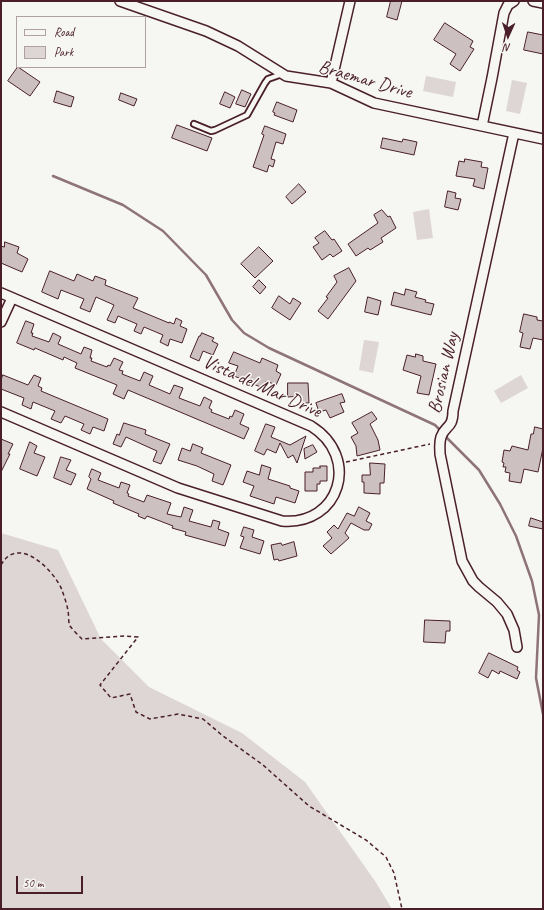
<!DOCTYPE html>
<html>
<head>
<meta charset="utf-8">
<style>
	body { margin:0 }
	#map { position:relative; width:544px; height:910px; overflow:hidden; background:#f6f6f2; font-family:Caveat,sans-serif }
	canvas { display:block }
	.frame { position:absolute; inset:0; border:2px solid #4a1f2b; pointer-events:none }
	.legend { position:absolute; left:16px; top:16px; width:130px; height:52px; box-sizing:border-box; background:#f6f6f2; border:1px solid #b1a0a2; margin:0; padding:5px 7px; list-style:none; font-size:12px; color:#4a1f2b }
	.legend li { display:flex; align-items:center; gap:8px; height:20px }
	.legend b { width:20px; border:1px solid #b1a0a2 }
	.north { position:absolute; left:488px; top:16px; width:40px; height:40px; -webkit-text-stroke:3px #f6f6f2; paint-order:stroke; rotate:183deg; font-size:11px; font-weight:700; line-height:16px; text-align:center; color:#4a1f2b }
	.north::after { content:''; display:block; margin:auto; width:14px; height:18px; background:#4a1f2b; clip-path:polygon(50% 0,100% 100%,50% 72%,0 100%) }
	.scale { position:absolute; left:16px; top:876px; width:67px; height:18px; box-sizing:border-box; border:2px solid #4a1f2b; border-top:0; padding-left:5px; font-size:12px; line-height:14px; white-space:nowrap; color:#4a1f2b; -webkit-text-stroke:3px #f6f6f2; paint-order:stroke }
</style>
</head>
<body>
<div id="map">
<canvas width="544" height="910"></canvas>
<div class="frame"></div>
<ul class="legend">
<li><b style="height:5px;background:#f6f6f2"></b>Road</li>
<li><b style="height:11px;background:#ddd6d5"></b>Park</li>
</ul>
<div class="north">N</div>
<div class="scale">50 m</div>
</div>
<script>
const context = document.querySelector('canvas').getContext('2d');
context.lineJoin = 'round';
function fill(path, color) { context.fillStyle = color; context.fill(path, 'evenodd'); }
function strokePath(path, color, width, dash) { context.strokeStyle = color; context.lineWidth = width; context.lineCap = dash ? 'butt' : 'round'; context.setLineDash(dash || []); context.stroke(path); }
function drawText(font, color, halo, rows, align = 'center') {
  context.font = font + ' Caveat,sans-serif'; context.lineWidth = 3; context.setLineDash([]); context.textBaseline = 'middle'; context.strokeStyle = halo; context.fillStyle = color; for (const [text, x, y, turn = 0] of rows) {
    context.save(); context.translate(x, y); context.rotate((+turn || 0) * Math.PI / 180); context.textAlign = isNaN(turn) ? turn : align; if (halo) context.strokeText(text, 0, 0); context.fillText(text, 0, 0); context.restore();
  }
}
fill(new Path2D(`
	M426 76 456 82 453 97 423 91Z
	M512 80 527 83 520 114 506 111Z
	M429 209 433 238 417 240 413 212Z
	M364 340 379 342 373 373 359 370Z
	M521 375 528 388 501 403 494 391Z
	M1 533 58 550 101 639 149 687 242 733 305 782 375 881 392 909H1Z`), '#ddd6d5');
strokePath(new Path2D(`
	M53 176 123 205 163 231 206 275 232 320 244 333 269 348 435 425 441 431
	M444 435 479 470 500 504 516 536 532 581 539 615 536 678 543 714`), '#8e747a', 2.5);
const building = new Path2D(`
	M391 1H402L397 20 387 17Z
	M445 23 473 41 470 47 474 49 460 71 450 64 456 54 434 40Z
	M528 32 543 35V54L524 50Z
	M18 67 40 82 30 96 8 81Z
	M242 90 251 94 245 107 236 104Z
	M57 91 74 97 71 107 54 102Z
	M225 92 235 97 230 108 220 104Z
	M121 93 137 99 134 106 119 100Z
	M277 102 297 110 293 122 274 115 275 113 273 112Z
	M177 125 212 138 207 151 172 138Z
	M265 126 286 134 283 144 276 142 271 159 275 160 273 167 269 165 267 172 253 167 264 135 262 134Z
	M383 138 402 142 403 139 417 142 414 155 381 148Z
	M465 159 482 162 481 167 488 168 484 189 473 186 475 179 456 176 459 161 464 162Z
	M299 184 306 192 292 204 286 197Z
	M448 191 456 193 455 198 461 199 458 210 445 207Z
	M382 210 388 217 390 216 396 228 381 238 383 242 370 250 368 248 356 256 348 244 378 223 374 215Z
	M325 231 332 240 334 239 342 251 333 257 330 254 322 260 313 247 319 243 315 238Z
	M5 242 19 247 17 253 28 259 22 272 1 263V246L4 247Z
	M259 247 273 261 255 278 241 264Z
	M349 268 356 281 328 319 318 311 328 298 326 297 337 282 334 276Z
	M50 271 74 281 77 274 93 281 95 276 106 280 105 285 138 298 133 308 169 323V322L174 324 176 318 182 321 180 326 187 329 182 343 170 339 168 346 160 342 163 335 144 327 141 334 134 331 137 324 118 316 115 323 107 320 114 305 96 297 90 312 80 308 84 299 61 290 58 299 42 292Z
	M259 280 266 287 260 294 253 287Z
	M406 289 417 292 415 297 426 300 425 302 434 304 431 315 391 305 394 292 404 295Z
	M279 296 290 304 293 298 301 303 290 320 272 308Z
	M368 297 381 301 378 315 365 312Z
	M524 314 537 317V320L543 321V340L533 338 530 349 520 347 523 333 520 332Z
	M26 321 34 324 31 333H33L32 336 49 342 53 333 61 337 58 344 81 354 84 347 92 350 90 358H92L91 361 107 367 108 365 110 366 114 358 123 362 119 370 123 371 122 374 140 381 144 372 153 376 149 385 170 394 174 385 183 388 179 398 200 406 204 397 212 401 209 408 212 410 211 412 229 419 230 416 232 417 235 410 244 414 240 424 249 428 244 439 128 390 124 399 113 394 117 385 75 368 77 363 64 357 63 360 35 348 34 350 17 343Z
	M202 333 214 338 212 341 218 344 213 355 203 351 199 361 190 357 199 336H200Z
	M234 352 260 363 262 358 278 365 276 371 281 374 276 385 266 381 263 388 234 376 238 366 229 363Z
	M416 354 423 356V361L436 364 429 395 417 393 421 376 403 370 407 355 415 357Z
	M3 375 28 385 34 375 41 378 38 386 42 388 41 391 108 419 104 431 93 427 90 434 81 430 84 424 65 416 61 423 51 419 55 411 33 402 31 409 22 405 24 398 1 389V381Z
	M288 383H308L309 403H300V396L288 397Z
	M342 394 345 402 340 403 344 412 330 418 326 410 319 412 316 403Z
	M372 412 377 419 370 424 378 440 380 450 357 456 356 446 351 437 358 433 352 423Z
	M124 423 146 430 145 434 170 444 161 464 153 461 157 451 148 447 126 437 121 447 113 444 117 434 119 435Z
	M266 424 275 427 271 437 290 445 306 436 297 463 293 455 288 458 280 443 276 453 267 449 264 455 255 451Z
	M535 427 543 429V448L538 472 524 469 521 483 509 481 510 473 505 472 506 467H503L504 463 502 462 504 450 510 451 512 446 528 450 531 434H533Z
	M1 439 13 444 8 454H10L1 472Z
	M30 442 37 446 34 453 45 457 37 476 20 469Z
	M193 444 203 448 201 453 231 465 223 485 212 481 214 474 197 466 178 460 182 448 190 451Z
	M313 445 317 452 305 459 304 449Z
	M61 457 71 460 66 470 76 474 71 485 54 478Z
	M370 463 385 464 384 483H380V494L364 493V482H362V475H370Z
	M262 465 271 468 268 479 290 486V488L299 491 295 503 276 497 274 504 250 496 254 486 243 482 247 471 259 475Z
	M320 466H327V481H320V484H317V491H305V472H313V468H320Z
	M92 469 101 473 98 480 119 488 121 482 130 485 127 493 129 494 128 496 144 502 147 495 171 503 167 514 181 517 184 507 193 510 189 521 211 527 213 520 220 522 218 529 229 533 225 546 185 535 186 532 172 528 173 526 147 516 145 519 138 516 139 514 113 503 114 501 87 489 91 479 89 477Z
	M359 507 370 513 366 521 372 524 369 530H364L351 523 345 533 349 538 331 554 323 546 332 538 327 532 334 525 338 529 347 513 354 516Z
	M531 518 543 522V529L529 526Z
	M244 527 254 530 252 537 264 541 260 554 240 548 244 537 241 536Z
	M294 542 297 556 279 561 278 559 274 560 271 545 281 543 282 545Z
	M425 620 450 621V631H446L445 643 424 642Z
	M489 653 518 667 517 670 520 672 517 679 500 671 499 674 492 670 488 678 479 673Z`);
fill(building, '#ccc1c0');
strokePath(building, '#4a1f2b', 1);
const lane = new Path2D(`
	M194 124 211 131 215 130 247 115 265 83 268 79 282 74`);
const street = new Path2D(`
	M120 1 206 31 238 46 286 76 331 83 374 103 543 139
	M533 1 543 3
	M331 83 350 1
	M482 126 492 78 504 13 508 5 514 1
	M514 133 453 411C453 429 445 425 441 437 439 443 440 448 440 454L462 561 473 581 479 587 497 602 507 614 514 630 517 647
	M1 293 311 426C361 457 340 526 282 521L178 488 1 412
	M1 322 12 298`);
strokePath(lane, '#4a1f2b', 8);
strokePath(street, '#4a1f2b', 12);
strokePath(new Path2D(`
	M346 462 430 444
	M1 565C18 534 54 570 62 590 64 596 67 604 68 611 69 615 68 622 70 626 73 630 78 635 82 639L125 636 138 637 100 685 111 698 130 694 136 712 150 719 178 714 203 719 223 736 263 765 309 806 366 840 386 857 394 873 402 909`), '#4a1f2b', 1.5, [4, 3]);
strokePath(lane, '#f6f6f2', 4.5);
strokePath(street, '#f6f6f2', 9);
drawText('19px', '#4a1f2b', '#f6f6f2', [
	["Braemar Drive",365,80,16],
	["Brosian Way",444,373,-77],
	["Vista del Mar Drive",262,387,24]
]);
</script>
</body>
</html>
